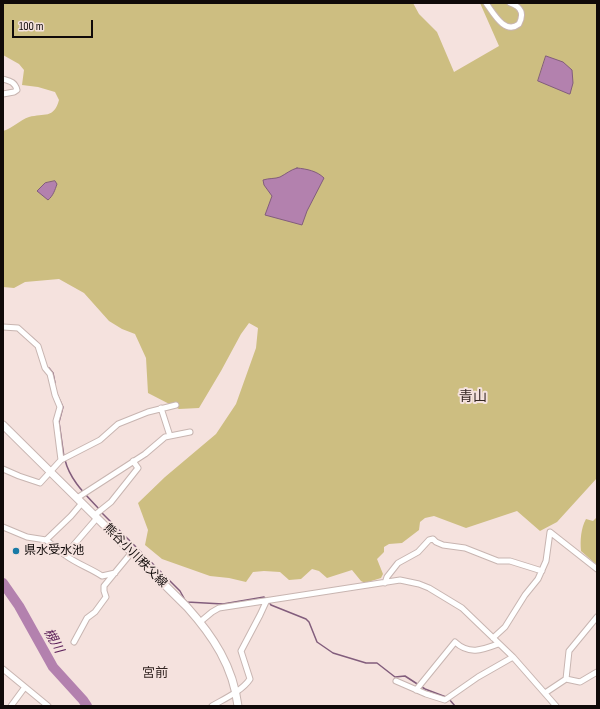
<!DOCTYPE html>
<html>
<head>
<meta charset="utf-8">
<style>
	body { margin:0 }
	#map { position:relative; width:600px; height:709px; overflow:hidden; background:#f5e2de; font-family:"Sofia Sans Condensed",sans-serif }
	canvas { display:block }
	.frame { position:absolute; inset:0; border:4px solid #100a09; pointer-events:none }
	.scale { position:absolute; left:12px; top:20px; width:81px; height:18px; box-sizing:border-box; border:2px solid #100a09; border-top:0; padding-left:5px; font-size:12px; line-height:14px; white-space:nowrap; color:#100a09; -webkit-text-stroke:3px #f5e2de; paint-order:stroke }
</style>
</head>
<body>
<div id="map">
<canvas width="600" height="709"></canvas>
<div class="frame"></div>
<div class="scale">100 m</div>
</div>
<script>
const context = document.querySelector('canvas').getContext('2d');
context.lineJoin = 'round';
function fill(path, color) { context.fillStyle = color; context.fill(path, 'evenodd'); }
function strokePath(path, color, width, dash) { context.strokeStyle = color; context.lineWidth = width; context.lineCap = dash ? 'butt' : 'round'; context.setLineDash(dash || []); context.stroke(path); }
function drawText(font, color, halo, rows, align = 'center') {
  context.font = font + ' "Sofia Sans Condensed","Noto Sans JP",sans-serif'; context.lineWidth = 4; context.setLineDash([]); context.textBaseline = 'middle'; context.strokeStyle = halo; context.fillStyle = color; for (const [text, x, y, turn = 0] of rows) {
    context.save(); context.translate(x, y); context.rotate((+turn || 0) * Math.PI / 180); context.textAlign = isNaN(turn) ? turn : align; if (halo) context.strokeText(text, 0, 0); context.fillText(text, 0, 0); context.restore();
  }
}
fill(new Path2D(`
	M3 3H413L419 14 437 32 454 72 499 46 480 3H597V478L557 522 540 531 517 511 466 528 434 516 425 518 420 522 419 530 402 543 389 544 384 547V552L377 559 383 574 381 578 365 583 361 581 352 570 327 578 319 571 312 569 301 579 289 580 280 572 264 571 253 572 246 582 229 578 210 576 162 559 145 545 148 530 138 503 165 477 216 434 236 404 256 348 258 328 249 323 241 334 221 371 199 408 179 409 148 393 146 358 135 334 122 329 109 321 84 293 59 279 25 282 14 288 3 287V131C13 128 20 120 29 117 44 113 54 119 59 100L55 92 38 87 22 85 24 70 19 64 3 55Z
	M597 517V565L581 551C580 540 581 528 586 519L593 521Z`), '#cdbe81');
const water = new Path2D(`
	M546 56 563 62 572 70 573 83 570 94H569L538 81Z
	M297 168C307 169 317 171 324 178L307 211 302 225 265 215 272 196 264 185 263 180C269 178 275 179 280 177 286 174 290 170 297 168Z
	M55 181 57 184C55 190 53 196 48 200L37 191 45 183Z`);
fill(water, '#b381ae');
strokePath(water, '#825d7c', 1);
strokePath(new Path2D(`
	M28 334 37 342
	M49 368 53 373 55 383
	M57 394 63 407 59 422 64 457
	M65 460C70 480 85 494 99 509
	M101 512 180 591 185 600 187 602 223 604 264 597 267 600
	M269 602 271 605 306 619 309 622 317 642 333 653 366 663H377L395 677 405 676 425 689 446 697
	M449 699 455 706`), '#825d7c', 1.5);
strokePath(new Path2D(`
	M3 583 19 606 53 667 83 700 87 706`), '#b381ae', 10);
const minor = new Path2D(`
	M486 3C494 14 505 35 519 24 524 14 522 7 510 3
	M3 79C10 81 15 82 17 90L14 92 3 94
	M3 327 18 328 38 346 45 368 50 374 55 395 60 407 56 421 61 460
	M161 408 170 436
	M3 469 19 476 40 483 61 460 100 440 118 424 148 412 176 405
	M77 498 145 454 165 437 190 432
	M96 514 111 502 138 468 133 461
	M3 527 27 537 46 540 71 516 82 503
	M46 540 65 555 97 518
	M65 555C77 564 90 568 102 576L115 573
	M385 583 387 577 398 563 418 552 429 540 433 539 436 542 443 545 465 548 498 561H510L542 571
	M200 622 212 612 219 608 400 580 419 584 429 588 462 608 513 657 556 706
	M493 638 505 627 525 595 538 579 546 561 550 532 597 569
	M74 642 87 618 95 612 106 597 104 591V586L132 552
	M3 669 48 706
	M566 679 580 682 597 672
	M396 681 426 694 445 700 478 677 513 657
	M416 690 455 642C469 655 482 650 498 644
	M545 693 566 679 569 651 597 617
	M11 706 25 687
	M212 706C224 699 242 691 250 679L241 651 260 615 266 602`);
const major = new Path2D(`
	M3 425 187 607C213 636 233 666 238 706`);
strokePath(minor, '#c8b5b1', 7);
strokePath(major, '#c8b5b1', 9);
strokePath(minor, '#fff', 5);
strokePath(major, '#fff', 7);
for (const [x, y, r, color] of [
	[16,551,4,"#197aa6"]
]) { const dot = new Path2D(); dot.arc(x, y, r, 0, 2 * Math.PI); context.fillStyle = color; context.fill(dot); strokePath(dot, '#f5e2de', 1.5); }
drawText('12px', '#100a09', '#f5e2de', [
	["県水受水池",24,551]
], 'left');
drawText('12px', '#100a09', '#f5e2de', [
	["熊谷小川秩父線",135,556,45]
]);
drawText('italic 13px', '#5a1e58', '#f5e2de', [
	["槻川",53,641,61]
]);
drawText('13px', '#342623', '#f5e2de', [
	["宮前",155,674]
]);
drawText('14px', '#342623', '#f5e2de', [
	["青山",473,397]
]);
</script>
</body>
</html>
